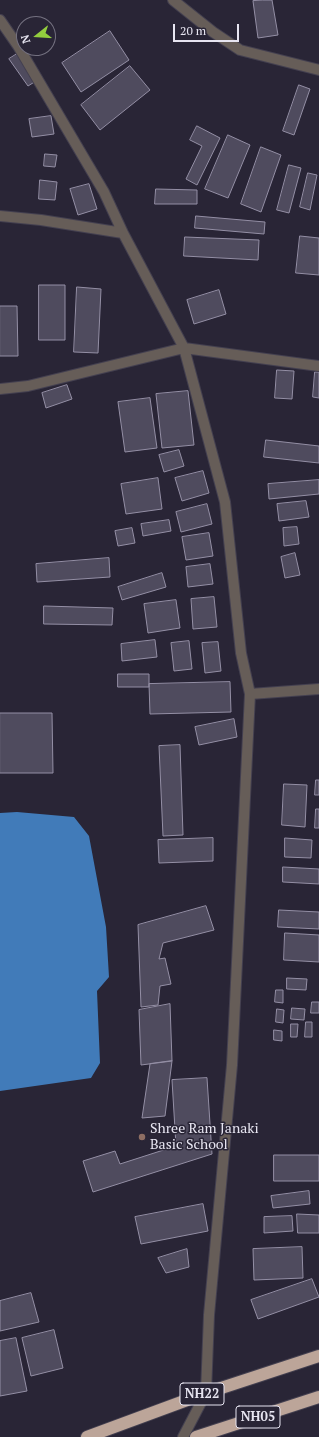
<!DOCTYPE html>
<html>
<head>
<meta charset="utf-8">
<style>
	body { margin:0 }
	#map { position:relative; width:319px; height:1437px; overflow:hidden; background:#292536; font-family:"PT Serif",serif }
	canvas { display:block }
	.north { position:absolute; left:16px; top:16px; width:40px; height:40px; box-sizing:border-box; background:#292536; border:1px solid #757281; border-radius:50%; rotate:253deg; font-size:11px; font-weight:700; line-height:16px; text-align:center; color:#e7e5f1 }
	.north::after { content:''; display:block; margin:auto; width:14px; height:18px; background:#93cd3e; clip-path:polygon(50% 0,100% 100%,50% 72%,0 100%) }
	.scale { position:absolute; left:173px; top:24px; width:66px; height:18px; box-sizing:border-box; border:2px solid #e7e5f1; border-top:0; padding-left:5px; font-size:12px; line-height:14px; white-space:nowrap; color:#e7e5f1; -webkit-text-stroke:3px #292536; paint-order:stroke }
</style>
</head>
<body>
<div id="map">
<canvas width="319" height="1437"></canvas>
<div class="north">N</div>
<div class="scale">20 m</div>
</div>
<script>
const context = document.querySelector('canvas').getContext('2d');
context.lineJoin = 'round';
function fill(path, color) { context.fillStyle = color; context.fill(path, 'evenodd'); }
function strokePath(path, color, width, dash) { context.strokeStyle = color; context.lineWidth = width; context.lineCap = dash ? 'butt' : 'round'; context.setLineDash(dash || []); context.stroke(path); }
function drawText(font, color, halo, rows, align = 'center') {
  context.font = font + ' "PT Serif",serif'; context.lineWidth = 3; context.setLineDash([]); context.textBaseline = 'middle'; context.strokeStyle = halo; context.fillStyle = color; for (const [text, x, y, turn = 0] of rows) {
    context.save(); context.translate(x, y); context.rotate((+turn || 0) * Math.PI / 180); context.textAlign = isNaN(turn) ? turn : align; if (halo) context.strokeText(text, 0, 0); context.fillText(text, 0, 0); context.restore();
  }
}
fill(new Path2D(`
	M17 812 74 817 89 836 106 927 109 977 97 991 100 1063 91 1078 0 1091V813Z`), '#417bb9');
const building = new Path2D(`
	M263 0H272L278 35 258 38 253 1Z
	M110 31 129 60 81 92 62 63Z
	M17 54 36 81 28 86 9 59Z
	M130 66 150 90 100 130 81 105Z
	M299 85 310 89 294 135 283 131Z
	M51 116 54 134 32 137 29 119Z
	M197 126 220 138 197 185 186 179 202 146 190 140Z
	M228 135 250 145 228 198 205 189Z
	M261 147 281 155 261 212 241 204Z
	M45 154 57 155 55 167 44 166Z
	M289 165 301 168 289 213 277 210Z
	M308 173 317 175 310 210 300 207Z
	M40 180 57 182 55 200 39 199Z
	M89 184 97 209 78 215 70 189Z
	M156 189 197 190V204H155Z
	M196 216 265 222 264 234 195 228Z
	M300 236 319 238V275L296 273Z
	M185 237 259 240 258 260 184 256Z
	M39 285H65V340H39Z
	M77 287 101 289 98 353 74 352Z
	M219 290 226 314 194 324 187 300Z
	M0 306H17L18 356H0Z
	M277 370 294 371 292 399 275 398Z
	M315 372H319V398L313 397Z
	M67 385 72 399 46 408 42 393Z
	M188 391 194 445 162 448 156 394Z
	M150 398 157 448 125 452 118 402Z
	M266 440 319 446V463L264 457Z
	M179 450 184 466 164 472 159 455Z
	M203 471 209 493 182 501 175 478Z
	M158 478 162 509 126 514 121 484Z
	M319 480V494L269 499 268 484Z
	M306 501 309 517 279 521 277 504Z
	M207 504 212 524 181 532 176 512Z
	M169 520 171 531 143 536 141 524Z
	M297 527 299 544 284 546 283 528Z
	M132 528 135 543 118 546 115 531Z
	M209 533 213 556 186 560 182 537Z
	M295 553 300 575 285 578 281 557Z
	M109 558 110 577 37 582 36 564Z
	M210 564 213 584 188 587 186 567Z
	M162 573 166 587 122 600 118 587Z
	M214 597 217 627 193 629 191 599Z
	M176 600 180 628 148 633 144 604Z
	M44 606 113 608 112 625 44 624Z
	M155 640 157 657 122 661 121 644Z
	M189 641 192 669 174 671 171 643Z
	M218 642 221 671 205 673 202 643Z
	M118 674H149V687H118Z
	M230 682 231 712 150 714 149 684Z
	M0 713H52L53 773H0Z
	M234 719 237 737 199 745 195 727Z
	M180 745 183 835 163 836 159 746Z
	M316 780H319V795H315Z
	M284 784 307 785 305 827 282 825Z
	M316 809H319V828H315Z
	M213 838V861L159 863 158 840Z
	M285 838 312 840 311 858 285 857Z
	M283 867 319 869V884L283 882Z
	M206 906 214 930 163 943 159 959 165 958 171 984 160 986 158 1005 141 1007 138 925Z
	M279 910 319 912V929L278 927Z
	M285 933 319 935V962L284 960Z
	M287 978 307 979 306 990 287 989Z
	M276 990H283V1003L275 1002Z
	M312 1002H319V1013H311Z
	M170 1004 172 1061 141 1065 139 1010Z
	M292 1008 305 1009 304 1020 291 1019Z
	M277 1009 284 1010 283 1023 276 1022Z
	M306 1022H312V1037H305Z
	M291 1024H298L297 1037H291Z
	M274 1030 282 1031V1041L274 1040Z
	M172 1061 165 1116 142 1118 150 1064Z
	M207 1078 212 1154 93 1192 83 1161 115 1151 120 1164 176 1146 172 1080Z
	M274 1155H319V1181H274Z
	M309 1191 310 1204 273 1208 271 1196Z
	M203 1204 208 1231 141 1244 135 1217Z
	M297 1214 319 1215V1233H298Z
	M292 1216 293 1231 264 1233V1217Z
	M302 1247 303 1278 254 1280 253 1249Z
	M187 1249 189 1267 166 1273 158 1258Z
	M312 1279 319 1297 258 1319 251 1300Z
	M31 1293 39 1322 0 1331V1301Z
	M54 1330 63 1368 31 1376 22 1338Z
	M16 1338 27 1391 0 1396V1341Z`);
fill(building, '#4f4b5e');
strokePath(building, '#948fa5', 1);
const street = new Path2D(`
	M173 0 213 32 240 50 319 70
	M0 20 18 46 104 192 123 233 184 348 225 502 241 653 250 694 232 1065 209 1315 206 1393 183 1437
	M0 216 41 220 123 233
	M0 389 28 386 184 348 319 366
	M250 694 319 689`);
const highway = new Path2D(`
	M87 1437 206 1393 319 1356
	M196 1437 319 1397`);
strokePath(street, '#444050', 12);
strokePath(highway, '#444050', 14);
strokePath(street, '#665d58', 10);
strokePath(highway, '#bca599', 12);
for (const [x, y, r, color] of [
	[142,1137,4,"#8d6e63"]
]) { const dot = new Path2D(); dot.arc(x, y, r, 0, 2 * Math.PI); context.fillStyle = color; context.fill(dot); strokePath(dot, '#292536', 1.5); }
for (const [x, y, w] of [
	[202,1394,44],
	[258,1417,44]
]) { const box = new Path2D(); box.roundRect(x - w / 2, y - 11, w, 22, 3); context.fillStyle = '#292536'; context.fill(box); strokePath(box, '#e7e5f1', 1); }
drawText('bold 13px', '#e7e5f1', null, [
	["NH22",202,1394],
	["NH05",258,1417]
]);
drawText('14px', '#e7e5f1', '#292536', [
	["Shree Ram Janaki",150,1129],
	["Basic School",150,1145]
], 'left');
</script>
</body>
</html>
